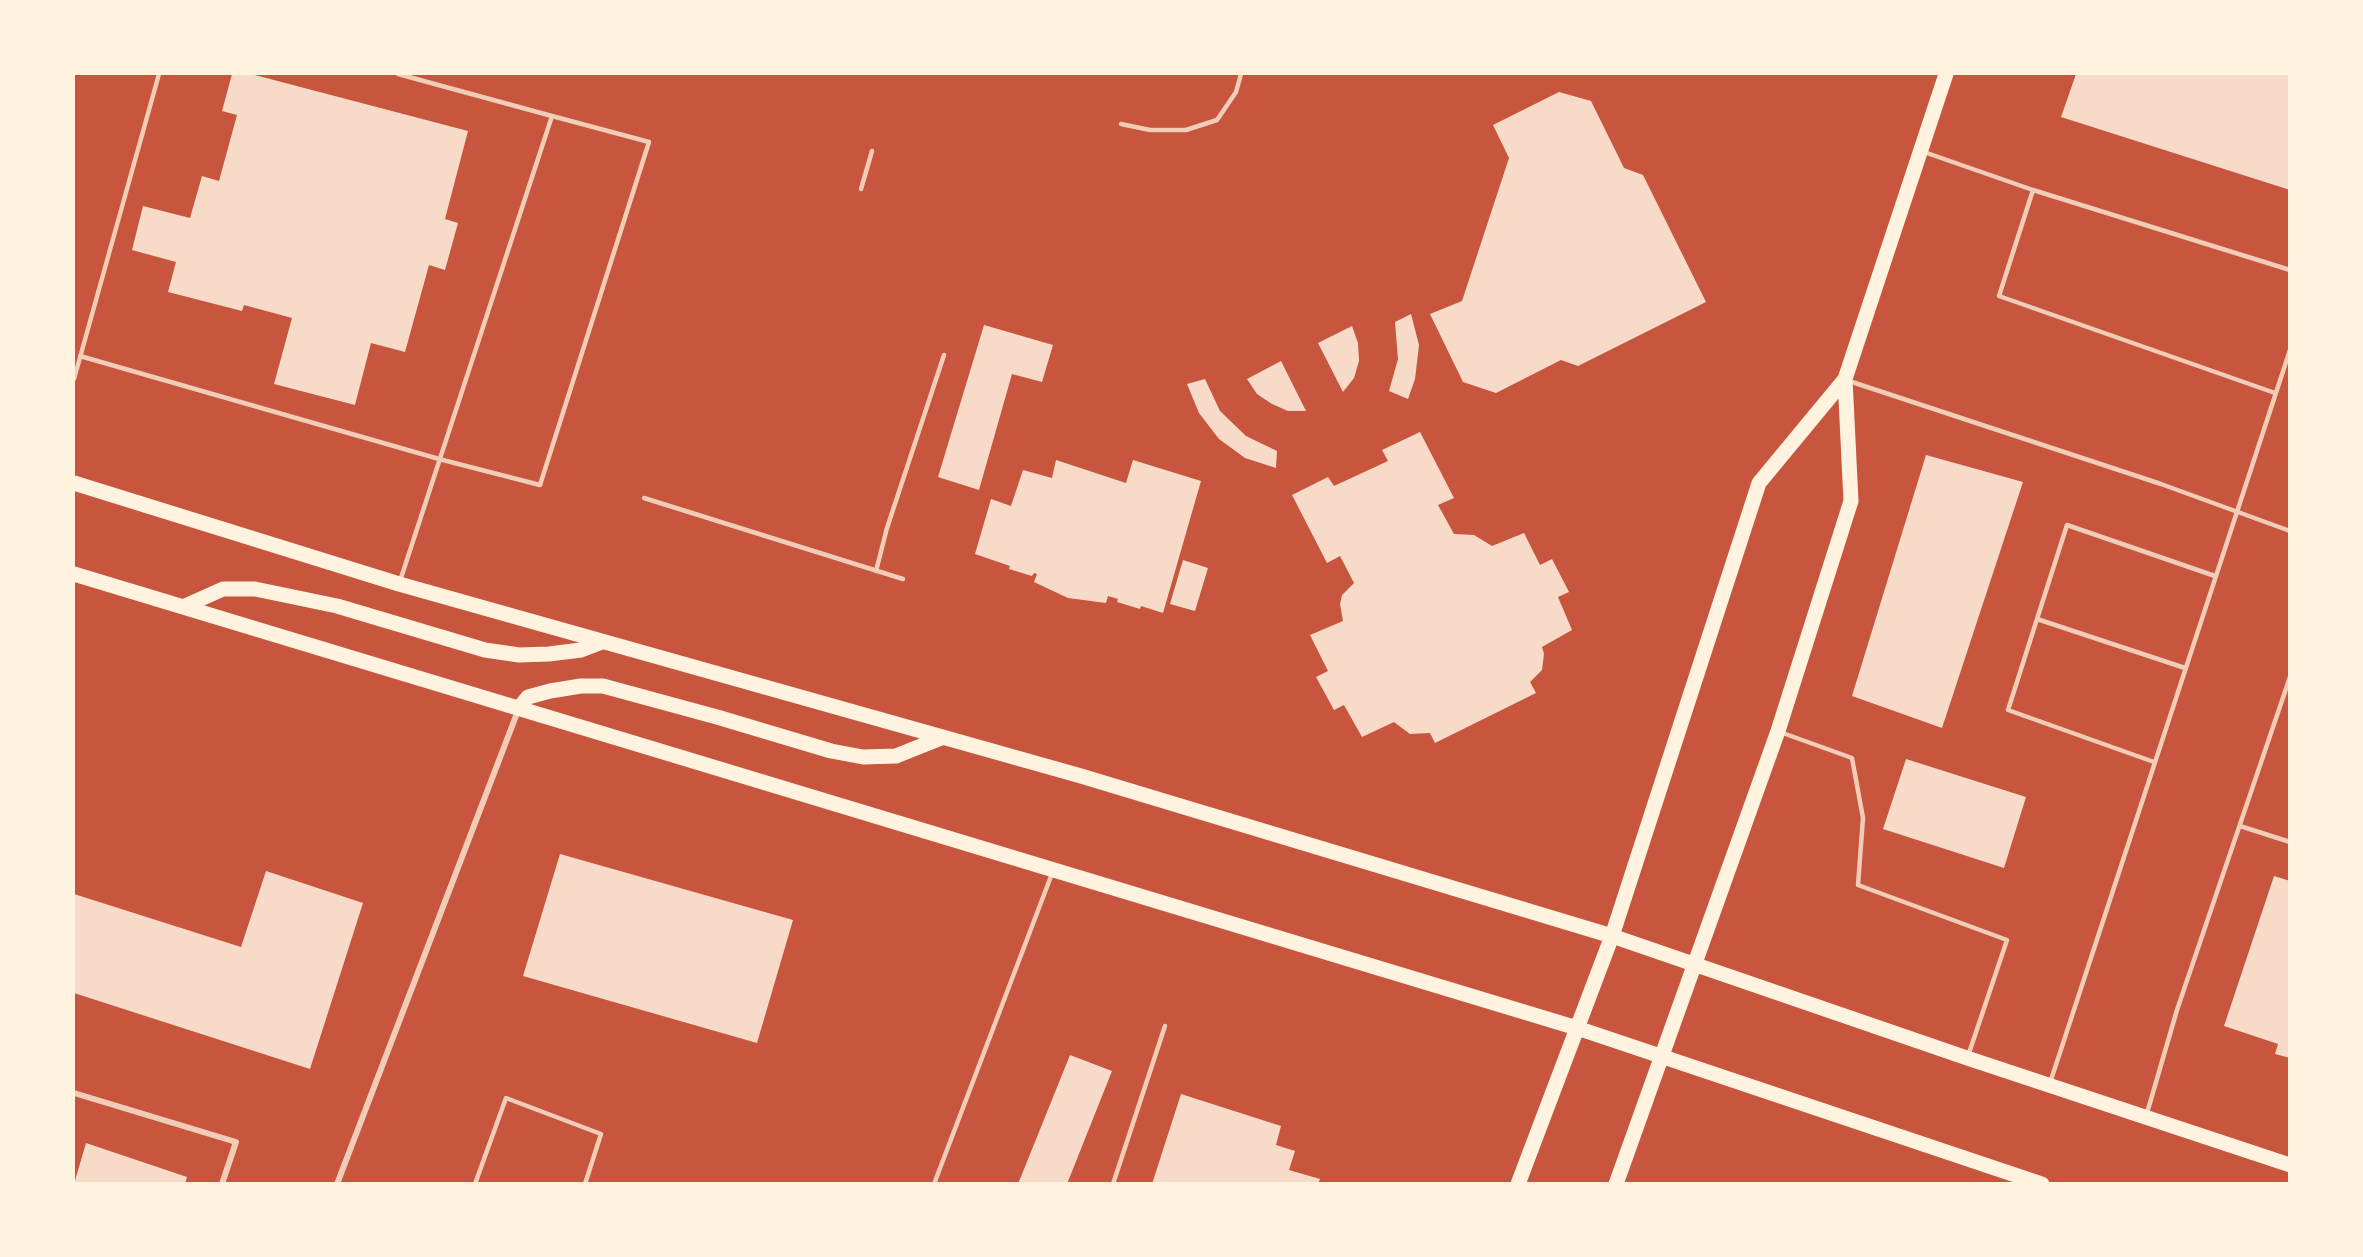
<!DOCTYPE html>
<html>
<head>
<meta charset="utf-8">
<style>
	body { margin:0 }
	#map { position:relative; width:2363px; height:1257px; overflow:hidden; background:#c8553d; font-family:"Alegreya Sans",sans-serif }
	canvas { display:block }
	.frame { position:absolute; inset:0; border:75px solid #fff3e0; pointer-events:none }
</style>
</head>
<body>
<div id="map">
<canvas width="2363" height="1257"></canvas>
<div class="frame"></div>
</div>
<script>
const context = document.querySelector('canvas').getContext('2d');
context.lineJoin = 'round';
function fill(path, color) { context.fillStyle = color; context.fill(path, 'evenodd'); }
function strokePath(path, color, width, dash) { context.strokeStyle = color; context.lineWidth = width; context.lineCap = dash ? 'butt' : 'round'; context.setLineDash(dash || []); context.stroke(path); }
fill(new Path2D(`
	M232 74H251L468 131 445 219 458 223 445 270 429 265 405 352 371 343 355 405 274 384 292 318 244 305 242 311 168 292 176 262 132 250 143 206 190 218 202 176 219 181 237 115 222 111Z
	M2076 74H2290V190L2061 117Z
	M1559 92 1591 101 1624 168 1643 175 1706 302 1578 366 1561 360 1496 393 1463 382 1430 314 1462 301 1509 158 1493 125Z
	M1411 314 1419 345 1415 379 1408 399 1389 391 1398 359 1395 322Z
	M984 325 1053 345 1042 382 1012 374 979 490 938 477Z
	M1352 326 1358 343 1359 361 1354 378 1343 392 1318 343Z
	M1281 361 1306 411H1288L1272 404 1257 394 1247 379Z
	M1205 379 1220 411 1246 436 1277 451 1276 468 1245 458 1219 439 1199 413 1187 384Z
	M1420 432 1454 498 1438 505 1454 534 1474 535 1492 546 1524 533 1540 565 1552 559 1569 592 1558 597 1572 630 1542 647 1544 654 1542 670 1530 682 1536 693 1435 743 1430 733 1410 734 1394 722 1362 737 1344 705 1334 710 1316 677 1328 671 1310 635 1343 621 1340 604 1342 595 1354 583 1340 556 1327 563 1292 495 1328 477 1334 486 1388 461 1382 450Z
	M1926 455 2023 482 1942 728 1852 696Z
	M1056 460 1126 483 1133 460 1201 481 1163 613 1141 606 1140 609 1117 602 1118 599 1108 596 1106 603 1068 598 1034 582 1037 574 1034 573 1032 576 1009 569 1010 566 975 554 991 499 1011 506 1023 470 1052 478Z
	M1183 560 1208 568 1195 611 1170 604Z
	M1906 759 2026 797 2004 868 1883 829Z
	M560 854 793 920 757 1043 523 976Z
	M266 871 363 903 310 1069 74 993V894L241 947Z
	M2274 876 2290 881V1058L2275 1054 2278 1044 2224 1026Z
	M1070 1055 1112 1071 1067 1184H1018Z
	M1181 1094 1281 1126 1276 1145 1295 1151 1289 1170 1320 1179 1318 1184H1152Z
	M86 1143 187 1177 185 1184H74Z`), '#f7dbc8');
strokePath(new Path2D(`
	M398 74 552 116 400 581
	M1121 124 1150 130H1186L1217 120 1236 92 1241 74
	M1924 152 2033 190 2290 270
	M861 189 872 151
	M2033 190 1999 296 2275 393
	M80 356 439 459 540 485 649 142 552 116
	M74 379 159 74
	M1849 381 2161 484 2290 531
	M644 498 903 579
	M876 571 887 528 944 355
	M2037 619 2185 668
	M1780 732 1852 758 1863 818 1858 885 2007 940 1968 1056
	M2154 762 2008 710 2067 525 2215 576
	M2240 826 2290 842
	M2050 1083 2290 350
	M2147 1113 2177 1010 2290 677
	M475 1184 506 1098 601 1134 585 1184
	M934 1184 1053 871
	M1113 1184 1165 1026`), '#f1ccb7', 4.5);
strokePath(new Path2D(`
	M74 1093 236 1142 222 1184
	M337 1184 519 708`), '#f1ccb7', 6);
strokePath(new Path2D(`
	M74 483 399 584 1081 776 1612 936 1967 1058 2290 1165
	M74 574 1577 1028 2042 1184
	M185 606 223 589H255L337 606 485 650 519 655 549 654 581 650 602 642
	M519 708 528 697 550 691 581 686H603L717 717 831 751 863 757 896 756 941 738
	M1518 1184 1612 936 1759 483 1845 379
	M1616 1184 1778 731 1851 501 1845 379 1946 74`), '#fff3e0', 15);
</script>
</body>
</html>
